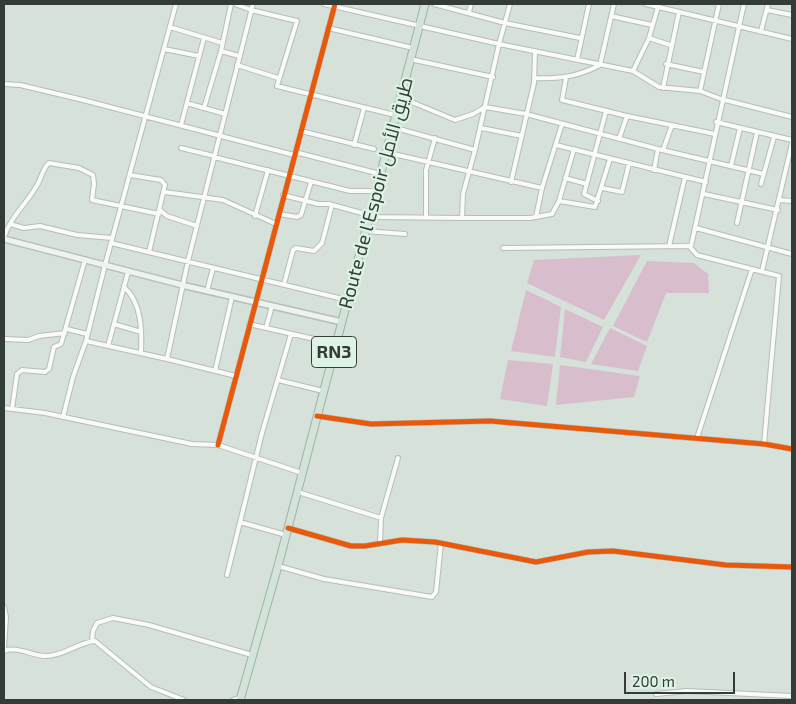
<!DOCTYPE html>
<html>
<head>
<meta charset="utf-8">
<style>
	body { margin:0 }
	#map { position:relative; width:796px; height:704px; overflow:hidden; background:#d5e1d9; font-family:"Exo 2",sans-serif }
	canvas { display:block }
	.frame { position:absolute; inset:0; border:5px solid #333c36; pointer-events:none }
	.scale { position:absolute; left:624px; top:672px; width:111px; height:22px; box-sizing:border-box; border:2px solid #333c36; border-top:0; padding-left:6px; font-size:15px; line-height:18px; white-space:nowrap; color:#333c36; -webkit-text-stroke:4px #ddf3e5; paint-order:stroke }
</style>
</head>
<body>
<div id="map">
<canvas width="796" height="704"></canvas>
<div class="frame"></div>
<div class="scale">200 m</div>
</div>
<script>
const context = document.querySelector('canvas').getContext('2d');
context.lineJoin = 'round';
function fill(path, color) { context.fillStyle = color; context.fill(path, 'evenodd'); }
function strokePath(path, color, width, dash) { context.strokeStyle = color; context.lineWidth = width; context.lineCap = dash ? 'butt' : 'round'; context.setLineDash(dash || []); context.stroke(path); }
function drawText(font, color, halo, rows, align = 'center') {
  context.font = font + ' "Exo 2",Cairo,sans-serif'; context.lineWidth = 4.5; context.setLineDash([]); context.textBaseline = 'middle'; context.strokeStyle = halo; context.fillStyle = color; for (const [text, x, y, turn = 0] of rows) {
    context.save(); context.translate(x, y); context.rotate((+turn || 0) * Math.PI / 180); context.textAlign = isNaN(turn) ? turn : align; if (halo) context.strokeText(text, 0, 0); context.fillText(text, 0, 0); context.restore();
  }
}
fill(new Path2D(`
	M641 255 604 320 527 283 534 260Z
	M647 261 694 263 708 274 709 293H666L647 342 613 326Z
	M526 290 561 307 555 357 511 351Z
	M565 309 603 327 586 362 560 357Z
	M610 328 647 346 638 371 591 364Z
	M508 360 553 364 547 406 500 399Z
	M560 365 640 376 634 397 556 405Z`), '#d8bdcc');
const street = new Path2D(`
	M235 4 251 10 297 21 277 86 395 115
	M324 4 499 44 510 4
	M434 4 505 23 580 38
	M646 4 792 39
	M658 7 649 38 633 71 659 87 700 91 721 99 792 117
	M767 10 792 15
	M469 12 471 4
	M611 16 652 25
	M170 27 222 43
	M328 28 413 48
	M761 31 768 4
	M649 38 670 45
	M164 49 199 56
	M221 51 239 56
	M410 59 493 77
	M577 60 589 4
	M666 64 704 72
	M237 65 278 78
	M534 78C559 79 577 77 600 65L614 4
	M566 78 562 100 627 116
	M4 84 20 85 79 99 294 155
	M663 88 679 12
	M700 91 719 4
	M401 95 414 103 455 120 473 114 485 107 526 114 658 149 764 174
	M187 103 204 108 221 51 231 4
	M204 108 225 114
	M716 122 792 140
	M181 125 204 38
	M392 127 475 150 499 44 633 71
	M481 128 522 136
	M301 131 374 149
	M619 139 627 116 715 134
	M354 145 364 108
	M556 145 706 182
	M181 148 214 156
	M663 150 672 125
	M295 152 380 174
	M389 153 542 188 562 124
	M214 157 350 191H376
	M731 166 740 128
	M654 170 658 149
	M130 175 161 180 165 185 149 252
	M565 178 587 184
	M511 182 534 83 535 53
	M761 184 774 137
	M602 188 622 192 629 164
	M165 192 223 200 276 224
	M704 194 778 210
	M283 195 318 204H329L376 217 462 218 463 194 475 150
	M780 200 792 201
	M559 201 595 207 610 159
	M598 201 584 194 606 111
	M160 210 167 216 197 226
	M279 214 297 217 301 215 311 182
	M255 216 268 170
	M536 217 542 188
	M426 218V170L435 138
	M462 218H530L552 214 559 201 574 149
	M737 223 757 132
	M10 224 24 228 40 226 77 235 112 238
	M696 228 792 254
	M365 231 405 234
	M4 237C10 218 26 204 36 187 41 180 42 169 49 163L79 168 93 175 94 184 92 200 159 214
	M111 243 347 300
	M669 246 685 177
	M691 246 744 4
	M503 248 689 246 697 255 779 276 764 444
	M762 271 792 143
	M284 284 293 250 296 248 314 251 322 243 332 205
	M124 287C142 303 142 331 141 353
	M207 291 213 268
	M114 324 141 332
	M249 324 336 344
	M266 328 272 306
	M67 329 87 334
	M6 339 28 340 39 336 65 333
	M108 346 128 272
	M167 359 86 341 105 265 176 4
	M215 371 232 297
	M236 376 167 359 188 261 253 4
	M278 380 323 391
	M4 408 45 413 192 444 218 445 302 473
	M12 409 17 374 22 370 45 372 49 369 54 347 61 344 85 260
	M317 416 371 424 490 421 764 444 792 449
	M63 417 73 377 86 341
	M697 438 752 269
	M218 445 335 4
	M298 492 381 518
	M240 522 286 535
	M288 528 351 546H365L402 540 435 542 536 562 588 552 613 551 726 565 792 567
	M380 544 381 518 398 458
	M278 566 324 579 432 597 436 592 441 543
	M227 575 262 433 291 334
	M4 607 6 617 4 649
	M92 641 93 631 97 623 113 618 149 625 252 655
	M4 651C20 646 31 656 46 656 64 656 79 642 95 641L151 687 184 700
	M656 694 687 691 792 696
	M233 700 241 697`);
const secondary = new Path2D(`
	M4 239 186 286 342 322`);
const highway = new Path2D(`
	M240 700 278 566 425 4`);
strokePath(street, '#b5beb8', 6);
strokePath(secondary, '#b5beb8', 8);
strokePath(highway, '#9db3a6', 9);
strokePath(street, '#f9faf9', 4);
strokePath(secondary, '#eef3f0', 5);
strokePath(highway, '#d3e3da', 7);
strokePath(new Path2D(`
	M317 416 371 424 490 421 764 444 792 449
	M218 445 335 4
	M288 528 351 546H365L402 540 435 542 536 562 588 552 613 551 726 565 792 567`), '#e8590c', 5);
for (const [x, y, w] of [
	[334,352,45]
]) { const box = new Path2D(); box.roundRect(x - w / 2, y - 15.5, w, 31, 4); context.fillStyle = '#ddf3e5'; context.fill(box); strokePath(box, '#333c36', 1); }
drawText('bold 18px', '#333c36', null, [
	["RN3",334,352]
]);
drawText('19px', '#333c36', '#ddf3e5', [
	["Route de l’Espoir طريق الأمل",376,193,-75]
]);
</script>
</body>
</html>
